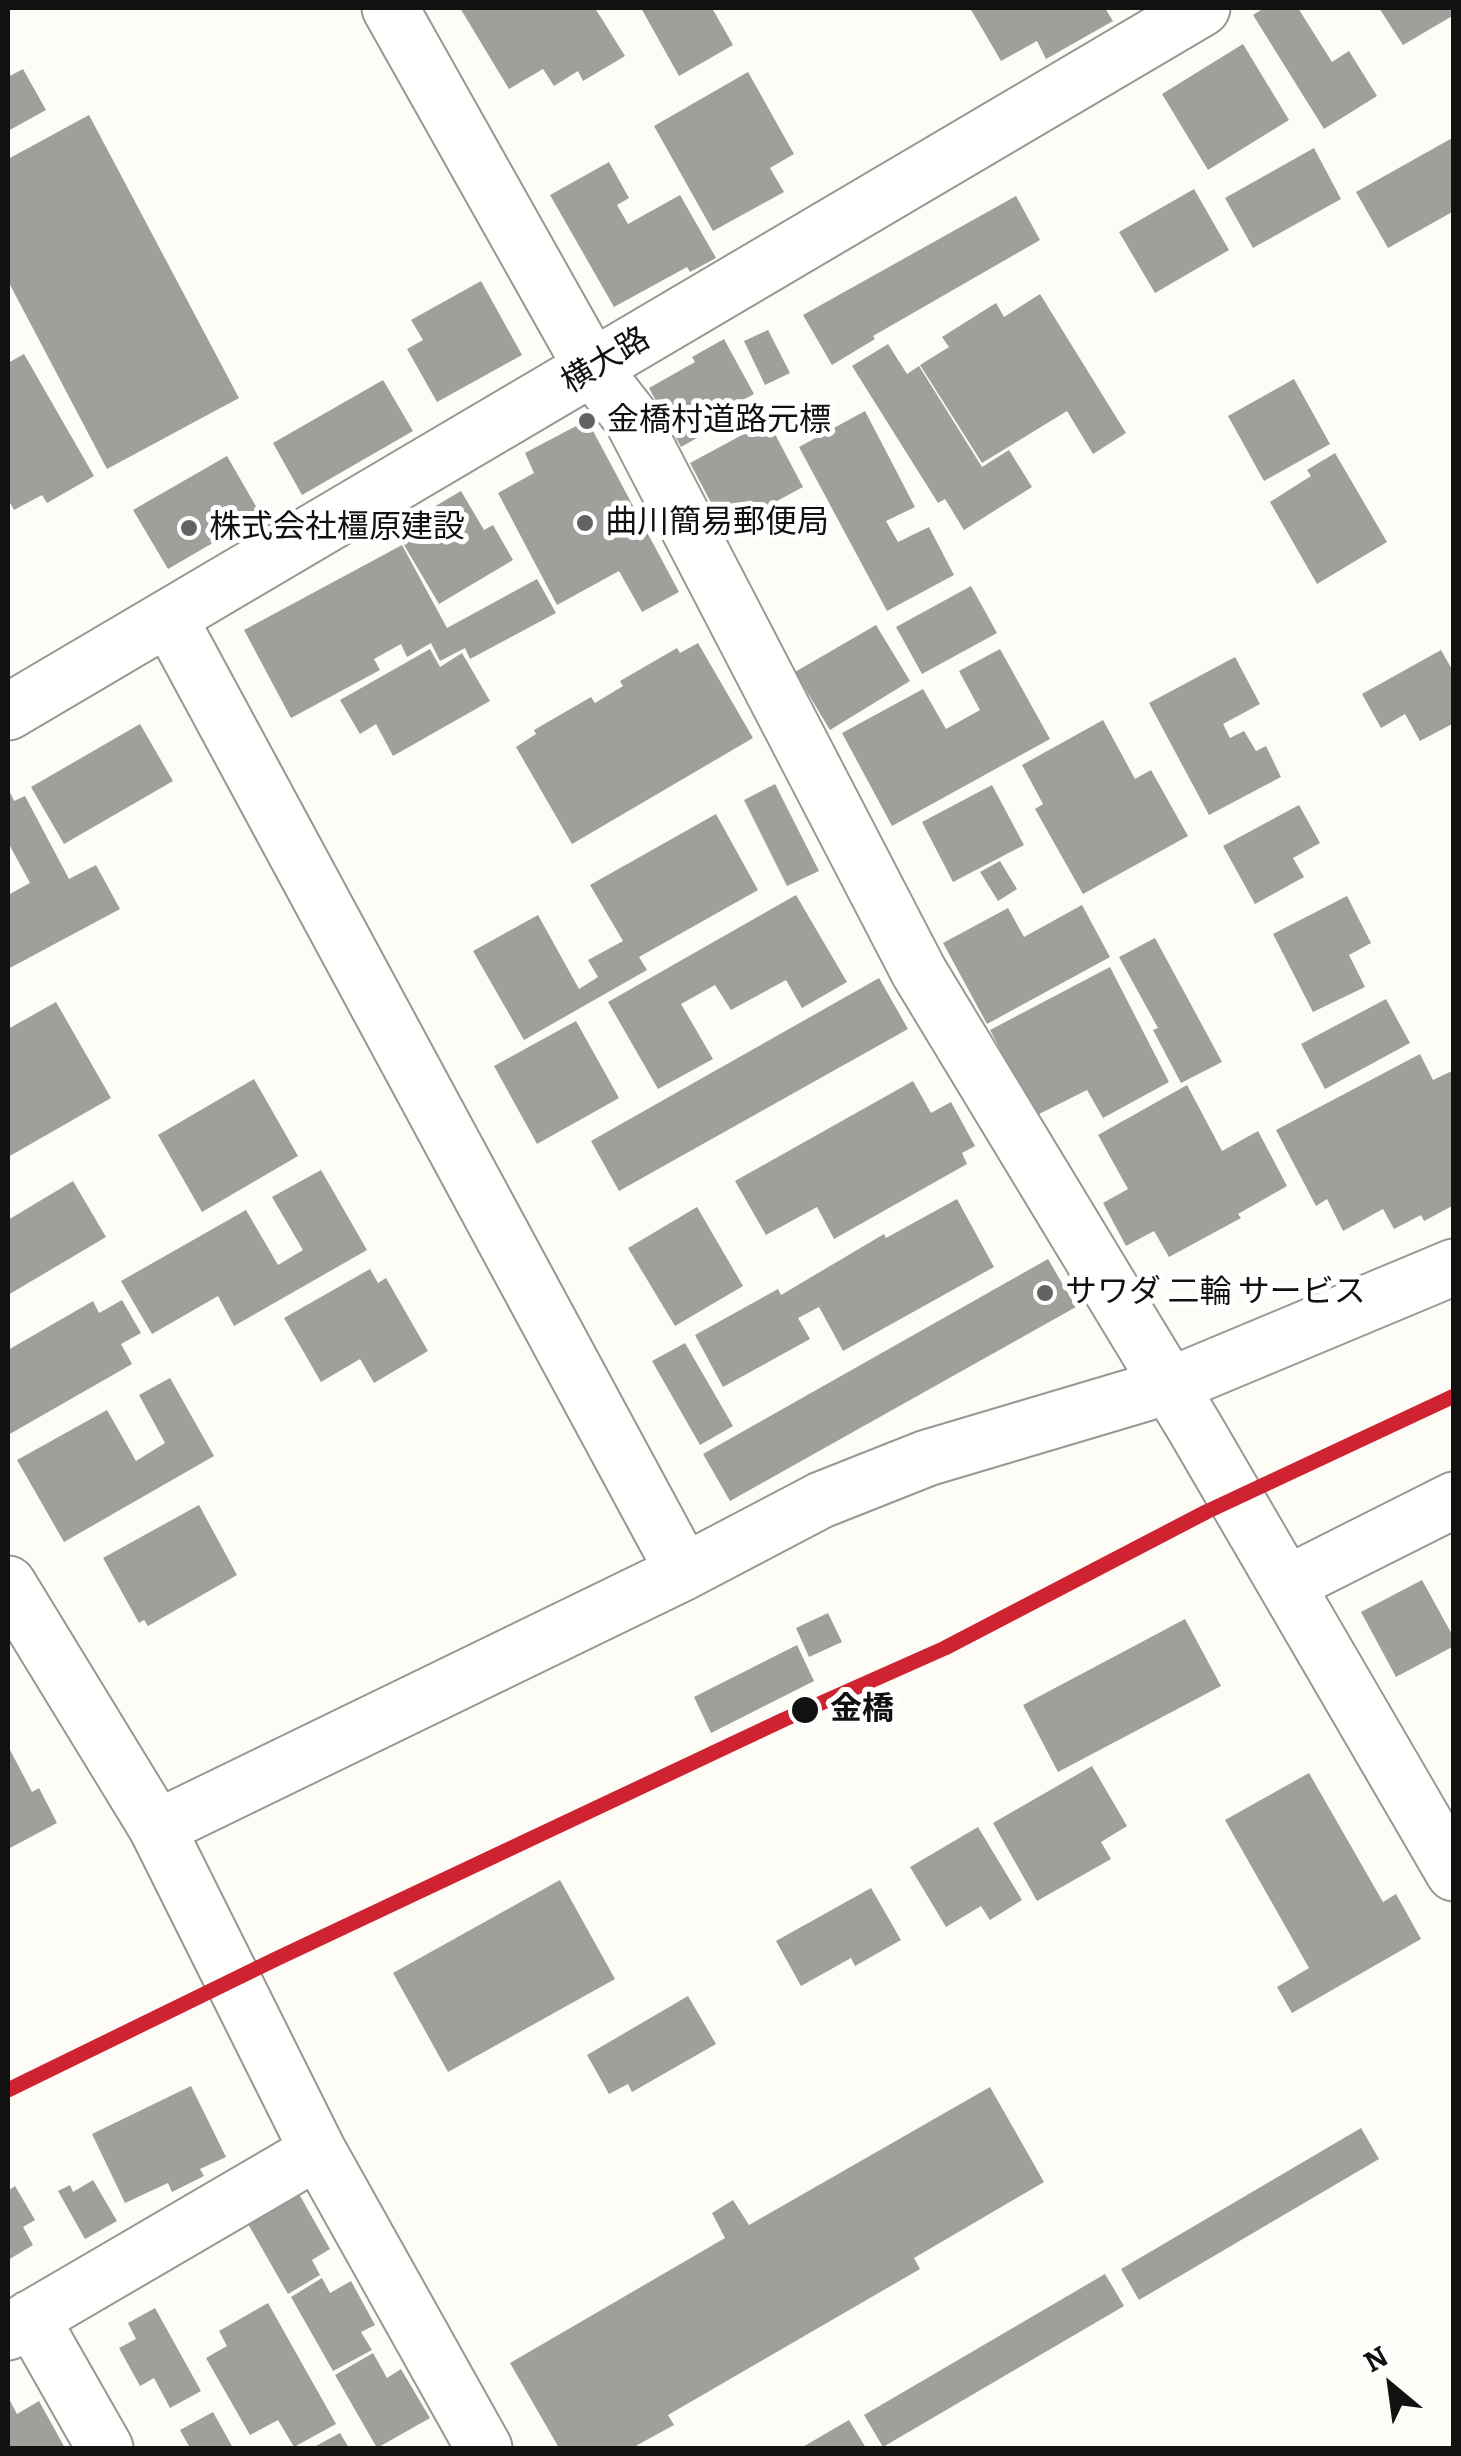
<!DOCTYPE html>
<html>
<head>
<meta charset="utf-8">
<style>
	body { margin:0 }
	#map { position:relative; width:1461px; height:2456px; overflow:hidden; background:#fdfcf7; font-family:Bitter,serif }
	canvas { display:block }
	.frame { position:absolute; inset:0; border:10px solid #111; pointer-events:none }
	.north { position:absolute; left:1341px; top:2336px; width:100px; height:100px; -webkit-text-stroke:8px #fff; paint-order:stroke; rotate:331deg; font-size:28px; font-weight:700; line-height:40px; text-align:center; color:#111 }
	.north::after { content:''; display:block; margin:auto; width:35px; height:45px; background:#111; clip-path:polygon(50% 0,100% 100%,50% 72%,0 100%) }
</style>
</head>
<body>
<div id="map">
<canvas width="1461" height="2456"></canvas>
<div class="frame"></div>
<div class="north">N</div>
</div>
<script>
const context = document.querySelector('canvas').getContext('2d');
context.lineJoin = 'round';
function fill(path, color) { context.fillStyle = color; context.fill(path, 'evenodd'); }
function strokePath(path, color, width, dash) { context.strokeStyle = color; context.lineWidth = width; context.lineCap = dash ? 'butt' : 'round'; context.setLineDash(dash || []); context.stroke(path); }
function drawText(font, color, halo, rows, align = 'center') {
  context.font = font + ' Bitter,"Noto Sans JP",serif'; context.lineWidth = 10; context.setLineDash([]); context.textBaseline = 'middle'; context.strokeStyle = halo; context.fillStyle = color; for (const [text, x, y, turn = 0] of rows) {
    context.save(); context.translate(x, y); context.rotate((+turn || 0) * Math.PI / 180); context.textAlign = isNaN(turn) ? turn : align; if (halo) context.strokeText(text, 0, 0); context.fillText(text, 0, 0); context.restore();
  }
}
fill(new Path2D(`
	M460 8H595L625 56 583 81 578 71 554 86 543 69 509 89Z
	M641 8H712L733 45 679 76Z
	M970 8H1105L1113 21 1046 59 1037 41 1001 61Z
	M1264 8H1298L1332 62 1349 51 1377 96 1324 129 1253 15Z
	M1379 8H1454V15L1403 45Z
	M1243 44 1289 120 1208 170 1162 94Z
	M23 69 46 110 8 131V77Z
	M748 72 794 154 770 168 784 192 713 231 654 126Z
	M89 115 239 398 107 469 8 281V159Z
	M1454 137V211L1388 248 1356 192Z
	M1314 148 1341 199 1253 248 1225 198Z
	M609 162 629 198 617 205 628 224 680 195 716 258 690 272 687 267 614 307 550 195Z
	M1194 189 1229 250 1155 293 1119 232Z
	M1016 196 1040 240 873 336 875 339 832 365 803 315Z
	M481 281 522 355 437 402 407 349 423 340 411 320Z
	M1040 294 1126 433 1093 454 1067 411 982 463 920 365 949 347 942 337 996 303 1004 317Z
	M768 330 790 373 765 385 744 341Z
	M724 339 754 394 726 409 731 419 681 447 649 388 695 362 692 357Z
	M888 344 907 374 919 366 982 467 1009 450 1032 487 964 530 945 499 938 503 852 366Z
	M24 354 94 476 47 503 42 495 14 510 8 499V363Z
	M1294 379 1330 444 1264 481 1228 416Z
	M383 380 413 431 302 495 273 443Z
	M865 411 915 507 886 521 898 542 929 527 954 575 887 611 799 447Z
	M768 421 803 487 725 529 690 463Z
	M578 425 592 429 679 592 642 612 619 571 557 605 498 493 534 473 525 453Z
	M1335 453 1387 542 1317 584 1270 502 1311 476 1307 470Z
	M227 456 261 515 168 569 133 510Z
	M461 491 484 530 493 525 513 560 439 604 395 530Z
	M402 545 447 628 537 579 556 613 470 659 465 648 440 661 431 643 407 657 401 644 374 659 380 670 291 718 244 630Z
	M971 586 997 633 922 674 896 627Z
	M876 625 910 681 830 730 795 672Z
	M698 643 753 738 572 844 516 747 536 734 534 730 591 697 595 703 623 686 620 681 677 648 680 653Z
	M430 649 440 667 462 653 490 701 393 756 376 724 360 734 340 700Z
	M1000 649 1050 739 892 826 842 733 923 689 946 729 980 710 959 671Z
	M1441 650 1454 673V723L1420 741 1405 714 1381 728 1362 694Z
	M1235 657 1260 704 1223 724 1230 738 1244 731 1256 751 1266 746 1281 777 1209 815 1149 703Z
	M1103 720 1135 779 1151 770 1188 836 1083 894 1035 809 1043 804 1022 765Z
	M140 724 173 781 64 844 31 787Z
	M775 784 819 871 787 886 744 800Z
	M992 785 1024 845 953 882 922 822Z
	M8 788 14 801 25 796 69 879 96 865 120 909 8 969V895L30 883 10 846 8 848Z
	M1299 805 1320 843 1293 858 1304 877 1255 904 1223 846Z
	M716 814 758 890 639 957 647 970 524 1040 473 951 538 915 579 989 598 977 588 960 623 941 590 885Z
	M1000 861 1017 889 998 901 980 872Z
	M796 895 847 982 802 1008 786 980 731 1010 715 985 681 1004 713 1059 658 1089 608 1002Z
	M1347 896 1371 943 1349 955 1365 987 1313 1012 1273 934Z
	M1082 905 1110 957 987 1024 943 943 1008 908 1024 937Z
	M1155 938 1222 1062 1181 1083 1153 1030 1158 1028 1119 957Z
	M1110 967 1169 1082 1103 1118 1087 1090 1035 1116 990 1030Z
	M879 978 908 1029 619 1191 591 1141Z
	M1386 999 1410 1043 1325 1089 1301 1044Z
	M56 1002 111 1098 8 1157V1029Z
	M576 1021 619 1098 537 1144 494 1066Z
	M1420 1054 1433 1080 1454 1070V1205L1424 1221 1421 1215 1394 1229 1383 1209 1343 1231 1327 1199 1316 1206 1276 1130Z
	M254 1079 298 1156 202 1212 158 1135Z
	M913 1081 931 1113 951 1102 975 1146 962 1153 967 1164 834 1239 817 1207 766 1235 735 1181Z
	M1187 1085 1222 1151 1258 1131 1287 1186 1238 1214 1241 1218 1169 1257 1154 1231 1126 1246 1103 1203 1128 1189 1098 1135Z
	M321 1170 367 1250 234 1326 218 1296 152 1334 121 1281 246 1210 278 1265 303 1250 272 1197Z
	M73 1181 106 1237 8 1295V1220Z
	M957 1199 994 1267 843 1351 819 1307 798 1318 810 1339 723 1387 695 1335 778 1289 781 1295 884 1234 886 1238Z
	M697 1207 743 1286 675 1326 628 1248Z
	M1048 1259 1076 1307 730 1501 703 1454Z
	M370 1269 378 1283 386 1278 428 1351 374 1383 360 1359 321 1382 284 1318Z
	M122 1300 141 1333 121 1344 132 1364 8 1435V1350L93 1301 99 1313Z
	M685 1343 733 1426 700 1445 652 1361Z
	M170 1378 214 1456 64 1542 17 1460 107 1410 136 1461 165 1443 139 1395Z
	M199 1505 237 1575 148 1626 144 1620 139 1623 103 1558Z
	M1422 1580 1454 1638V1646L1396 1677 1361 1612Z
	M828 1613 842 1642 809 1657 796 1628Z
	M1185 1619 1221 1686 1058 1772 1023 1705Z
	M797 1645 814 1681 711 1733 694 1697Z
	M8 1746 32 1792 39 1788 57 1823 8 1849Z
	M1092 1766 1127 1826 1101 1842 1111 1859 1037 1901 993 1823Z
	M1309 1773 1383 1902 1396 1894 1421 1939 1292 2013 1277 1987 1309 1968 1225 1820Z
	M978 1827 1022 1900 990 1920 981 1906 946 1927 910 1867Z
	M560 1880 615 1979 448 2072 393 1973Z
	M871 1888 901 1940 855 1966 851 1958 801 1986 776 1941Z
	M688 1996 716 2044 632 2092 628 2084 609 2094 587 2055Z
	M191 2086 226 2157 200 2169 204 2176 172 2192 168 2183 125 2203 92 2134Z
	M990 2087 1044 2182 914 2258 920 2269 668 2415 674 2425 632 2448H559L510 2363 725 2238 712 2213 733 2200 749 2225Z
	M1361 2128 1379 2159 1139 2300 1121 2269Z
	M93 2180 117 2221 85 2239 58 2191 70 2185 73 2192Z
	M15 2186 35 2220 23 2227 33 2245 8 2260V2191Z
	M299 2194 330 2249 312 2260 320 2275 288 2294 248 2224Z
	M1105 2274 1124 2306 883 2447 864 2415Z
	M322 2278 330 2293 351 2281 375 2325 361 2332 372 2350 333 2371 291 2297Z
	M268 2303 336 2424 294 2447 278 2420 250 2435 206 2358 227 2346 219 2331Z
	M155 2308 201 2391 170 2408 154 2378 140 2386 119 2348 136 2339 128 2323Z
	M373 2353 387 2378 401 2369 430 2418 377 2448 335 2375Z
	M8 2397 17 2414 39 2401 65 2448H9Z
	M213 2412 233 2448H190L180 2430Z
	M849 2420 866 2448H801Z
	M340 2433 349 2448H312Z`), '#a19f9c');
const minor = new Path2D(`
	M390 8 593 369 632 419 919 972 1195 1428 1454 1873
	M8 712 1202 8
	M8 1584 157 1828 318 2151 484 2448
	M31 2318 105 2448
	M8 2332 318 2151`);
const tertiary = new Path2D(`
	M169 618 684 1572
	M1287 1584 1454 1500
	M157 1828 684 1572 821 1500 927 1458 1169 1386 1454 1267`);
strokePath(minor, '#979795', 59);
strokePath(tertiary, '#979795', 59);
strokePath(minor, '#fffffe', 55);
strokePath(tertiary, '#fffffe', 55);
strokePath(new Path2D(`
	M8 2090 276 1959 783 1720 945 1648 1206 1512 1454 1396`), '#d02332', 15);
for (const [x, y, r, color] of [
	[587,421,10,"#646362"],
	[585,523,10,"#646362"],
	[189,528,10,"#646362"],
	[1045,1293,10,"#646362"],
	[805,1710,15,"#111"]
]) { const dot = new Path2D(); dot.arc(x, y, r, 0, 2 * Math.PI); context.fillStyle = color; context.fill(dot); strokePath(dot, '#fff', 4); }
drawText('32px', '#111', '#fff', [
	["横大路",606,361,-31]
]);
drawText('32px', '#111', '#fff', [
	["金橋村道路元標",607,421],
	["曲川簡易郵便局",605,523],
	["株式会社橿原建設",209,528],
	["サワダ 二輪 サービス",1065,1293]
], 'left');
drawText('bold 32px', '#111', '#fff', [
	["金橋",830,1710]
], 'left');
</script>
</body>
</html>
